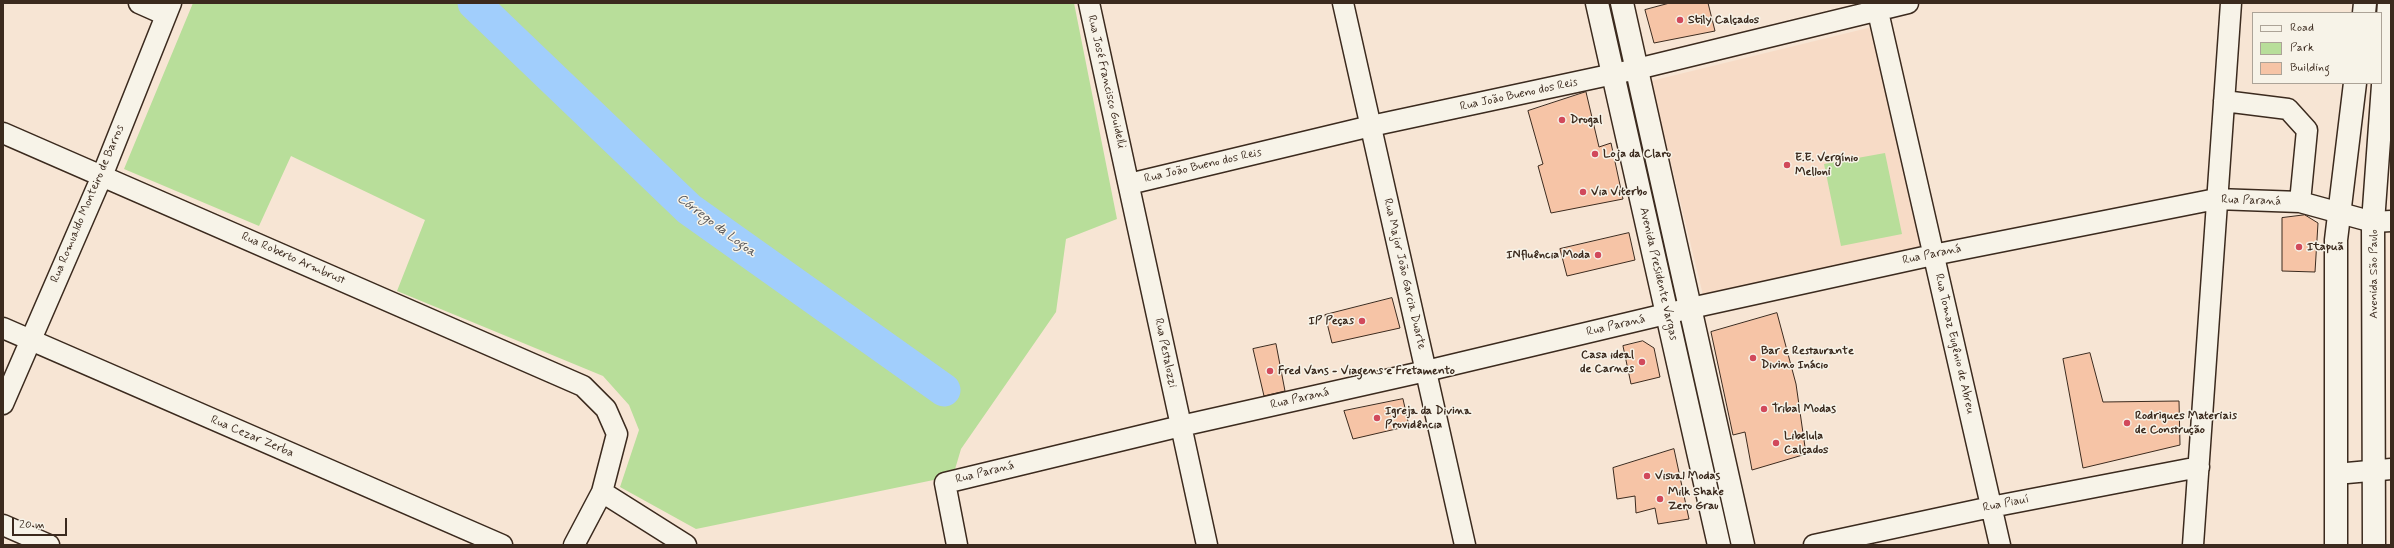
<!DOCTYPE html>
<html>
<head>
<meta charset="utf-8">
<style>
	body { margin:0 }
	#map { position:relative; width:2394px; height:548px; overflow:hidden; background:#f7e5d4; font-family:Mynerve,sans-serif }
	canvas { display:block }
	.frame { position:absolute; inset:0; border:4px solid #3b2a1e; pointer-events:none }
	.legend { position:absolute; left:2252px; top:12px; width:130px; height:72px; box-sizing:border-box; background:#f7f3e8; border:1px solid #aca397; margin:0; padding:5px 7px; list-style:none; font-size:12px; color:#3b2a1e }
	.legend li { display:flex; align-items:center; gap:8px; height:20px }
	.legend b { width:20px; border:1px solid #aca397 }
	.scale { position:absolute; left:12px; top:518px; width:55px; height:18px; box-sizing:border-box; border:2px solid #3b2a1e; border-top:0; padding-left:5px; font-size:12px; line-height:14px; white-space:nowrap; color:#3b2a1e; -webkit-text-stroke:3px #f7f3e8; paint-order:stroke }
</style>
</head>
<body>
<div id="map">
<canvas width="2394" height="548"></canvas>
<div class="frame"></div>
<ul class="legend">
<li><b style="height:5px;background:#f7f3e8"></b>Road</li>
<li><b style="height:11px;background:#b8de9a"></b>Park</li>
<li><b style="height:11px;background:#f6c4a6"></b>Building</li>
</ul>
<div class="scale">20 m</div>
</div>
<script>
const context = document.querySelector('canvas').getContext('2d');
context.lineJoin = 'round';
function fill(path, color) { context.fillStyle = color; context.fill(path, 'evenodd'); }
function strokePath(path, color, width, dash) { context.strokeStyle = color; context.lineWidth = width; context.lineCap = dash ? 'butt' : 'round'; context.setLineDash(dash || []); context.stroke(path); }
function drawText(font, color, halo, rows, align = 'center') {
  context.font = font + ' Mynerve,sans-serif'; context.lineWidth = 3; context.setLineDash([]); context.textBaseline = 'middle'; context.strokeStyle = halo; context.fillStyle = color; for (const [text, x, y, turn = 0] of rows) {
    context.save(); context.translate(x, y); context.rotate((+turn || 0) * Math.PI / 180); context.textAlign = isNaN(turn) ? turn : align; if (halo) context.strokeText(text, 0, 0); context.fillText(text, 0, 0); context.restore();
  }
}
fill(new Path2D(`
	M1872 27 1922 249 1703 295 1651 81Z`), '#f7dbc6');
fill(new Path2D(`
	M193 3H1074L1117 219 1066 239 1056 312 961 449 953 476 696 529 620 487 639 430 629 405 603 376 397 291 425 220 291 156 259 226 124 169Z
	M1885 153 1902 234 1841 246 1824 164Z`), '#b8de9a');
strokePath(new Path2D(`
	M474 3 689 209 944 390`), '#a1cefc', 33);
const building = new Path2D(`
	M1670 3H1708L1715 31 1654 43 1645 10Z
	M1586 92 1599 147 1611 143 1623 199 1551 213 1538 166 1543 164 1528 111Z
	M2305 215 2318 223 2315 272 2282 271V218Z
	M1629 233 1635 260 1567 276 1560 249Z
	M1392 298 1400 328 1332 343 1325 315Z
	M1777 313 1796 384 1806 454 1752 470 1745 432 1733 435 1711 332Z
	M1643 341 1654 348 1660 377 1631 384 1623 346Z
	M1276 344 1285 391 1264 396 1253 349Z
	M2090 353 2103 402 2179 401 2180 445 2083 468 2063 359Z
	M1403 399 1409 426 1353 439 1344 411Z
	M1674 449 1689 519 1658 524 1655 508 1636 513 1635 496 1617 499 1613 468Z`);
fill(building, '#f6c4a6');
strokePath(building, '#3b2a1e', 1);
const street = new Path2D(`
	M139 3 166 15
	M1089 3 1207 545
	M1343 3 1465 545
	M1876 3 2000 545
	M2224 101 2288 109 2307 130 2300 202
	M3 133 583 386 606 409 617 434 602 492 574 545
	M1129 184 1371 126 1637 69 1908 3
	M3 328 502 545
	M3 404 102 176 171 3
	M2336 474 2391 469
	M602 492 686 545
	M3 525 49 545
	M957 545 945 483 1181 426 1426 371 1691 308 1933 255 2216 199 2300 202 2373 222 2391 221
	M1814 545 1991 507 2199 467
	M2193 545 2231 3`);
const secondary = new Path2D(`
	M1597 3 1719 545
	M1622 3 1743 545
	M2364 13 2365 3
	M2336 545V240L2355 83
	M2374 545 2373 222 2389 3`);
strokePath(street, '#3b2a1e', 23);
strokePath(secondary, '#3b2a1e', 25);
strokePath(street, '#f7f3e8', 20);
strokePath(secondary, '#f7f3e8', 22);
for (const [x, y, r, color] of [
	[1680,20,4,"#d1495b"],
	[1562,120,4,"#d1495b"],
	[1595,154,4,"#d1495b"],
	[1787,165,4,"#d1495b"],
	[1583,192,4,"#d1495b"],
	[2299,247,4,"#d1495b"],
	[1598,255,4,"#d1495b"],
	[1362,321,4,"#d1495b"],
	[1753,358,4,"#d1495b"],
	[1642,362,4,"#d1495b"],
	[1270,371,4,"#d1495b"],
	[1764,409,4,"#d1495b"],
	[1377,418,4,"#d1495b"],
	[2127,423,4,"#d1495b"],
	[1776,443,4,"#d1495b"],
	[1647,476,4,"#d1495b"],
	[1660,499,4,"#d1495b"]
]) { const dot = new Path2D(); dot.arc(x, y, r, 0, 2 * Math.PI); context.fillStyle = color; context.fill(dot); strokePath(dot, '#f7f3e8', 1.5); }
drawText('bold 12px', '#3b2a1e', '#f7f3e8', [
	["Stily Calçados",1688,20],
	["Drogal",1570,120],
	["Loja da Claro",1603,154],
	["E.E. Vergínio",1795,158],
	["Melloni",1795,172],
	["Via Viterbo",1591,192],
	["Itapuã",2307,247],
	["INfluência Moda",1590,255,"right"],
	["IP Peças",1354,321,"right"],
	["Bar e Restaurante",1761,351],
	["Divino Inácio",1761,365],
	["Casa ideal",1634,355,"right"],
	["de Carnes",1634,369,"right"],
	["Fred Vans - Viagens e Fretamento",1278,371],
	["Tribal Modas",1772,409],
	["Igreja da Divina",1385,411],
	["Providência",1385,425],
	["Rodrigues Materiais",2135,416],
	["de Construção",2135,430],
	["Libelula",1784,436],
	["Calçados",1784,450],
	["Visual Modas",1655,476],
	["Milk Shake",1668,492],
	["Zero Grau",1668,506]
], 'left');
drawText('12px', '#3b2a1e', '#f7f3e8', [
	["Rua José Francisco Guidelli",1106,82,77],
	["Rua João Bueno dos Reis",1519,95,-12],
	["Rua João Bueno dos Reis",1203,166,-13],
	["Rua Paraná",2251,201,2],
	["Rua Romualdo Monteiro de Barros",88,204,-67],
	["Rua Paraná",1932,255,-12],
	["Rua Roberto Armbrust",293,259,24],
	["Rua Major João Garcia Duarte",1404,274,77],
	["Avenida Presidente Vargas",1658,274,77],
	["Avenida São Paulo",2374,274,-90],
	["Rua Paraná",1616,326,-13],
	["Rua Tomaz Eugênio de Abreu",1954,344,77],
	["Rua Pestalozzi",1165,353,78],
	["Rua Paraná",1300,399,-13],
	["Rua Cezar Zerba",252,437,23],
	["Rua Paraná",985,473,-14],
	["Rua Piauí",2006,504,-11]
]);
drawText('italic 13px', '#545356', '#f7f3e8', [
	["Córrego da Logoa",716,226,37]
]);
</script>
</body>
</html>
